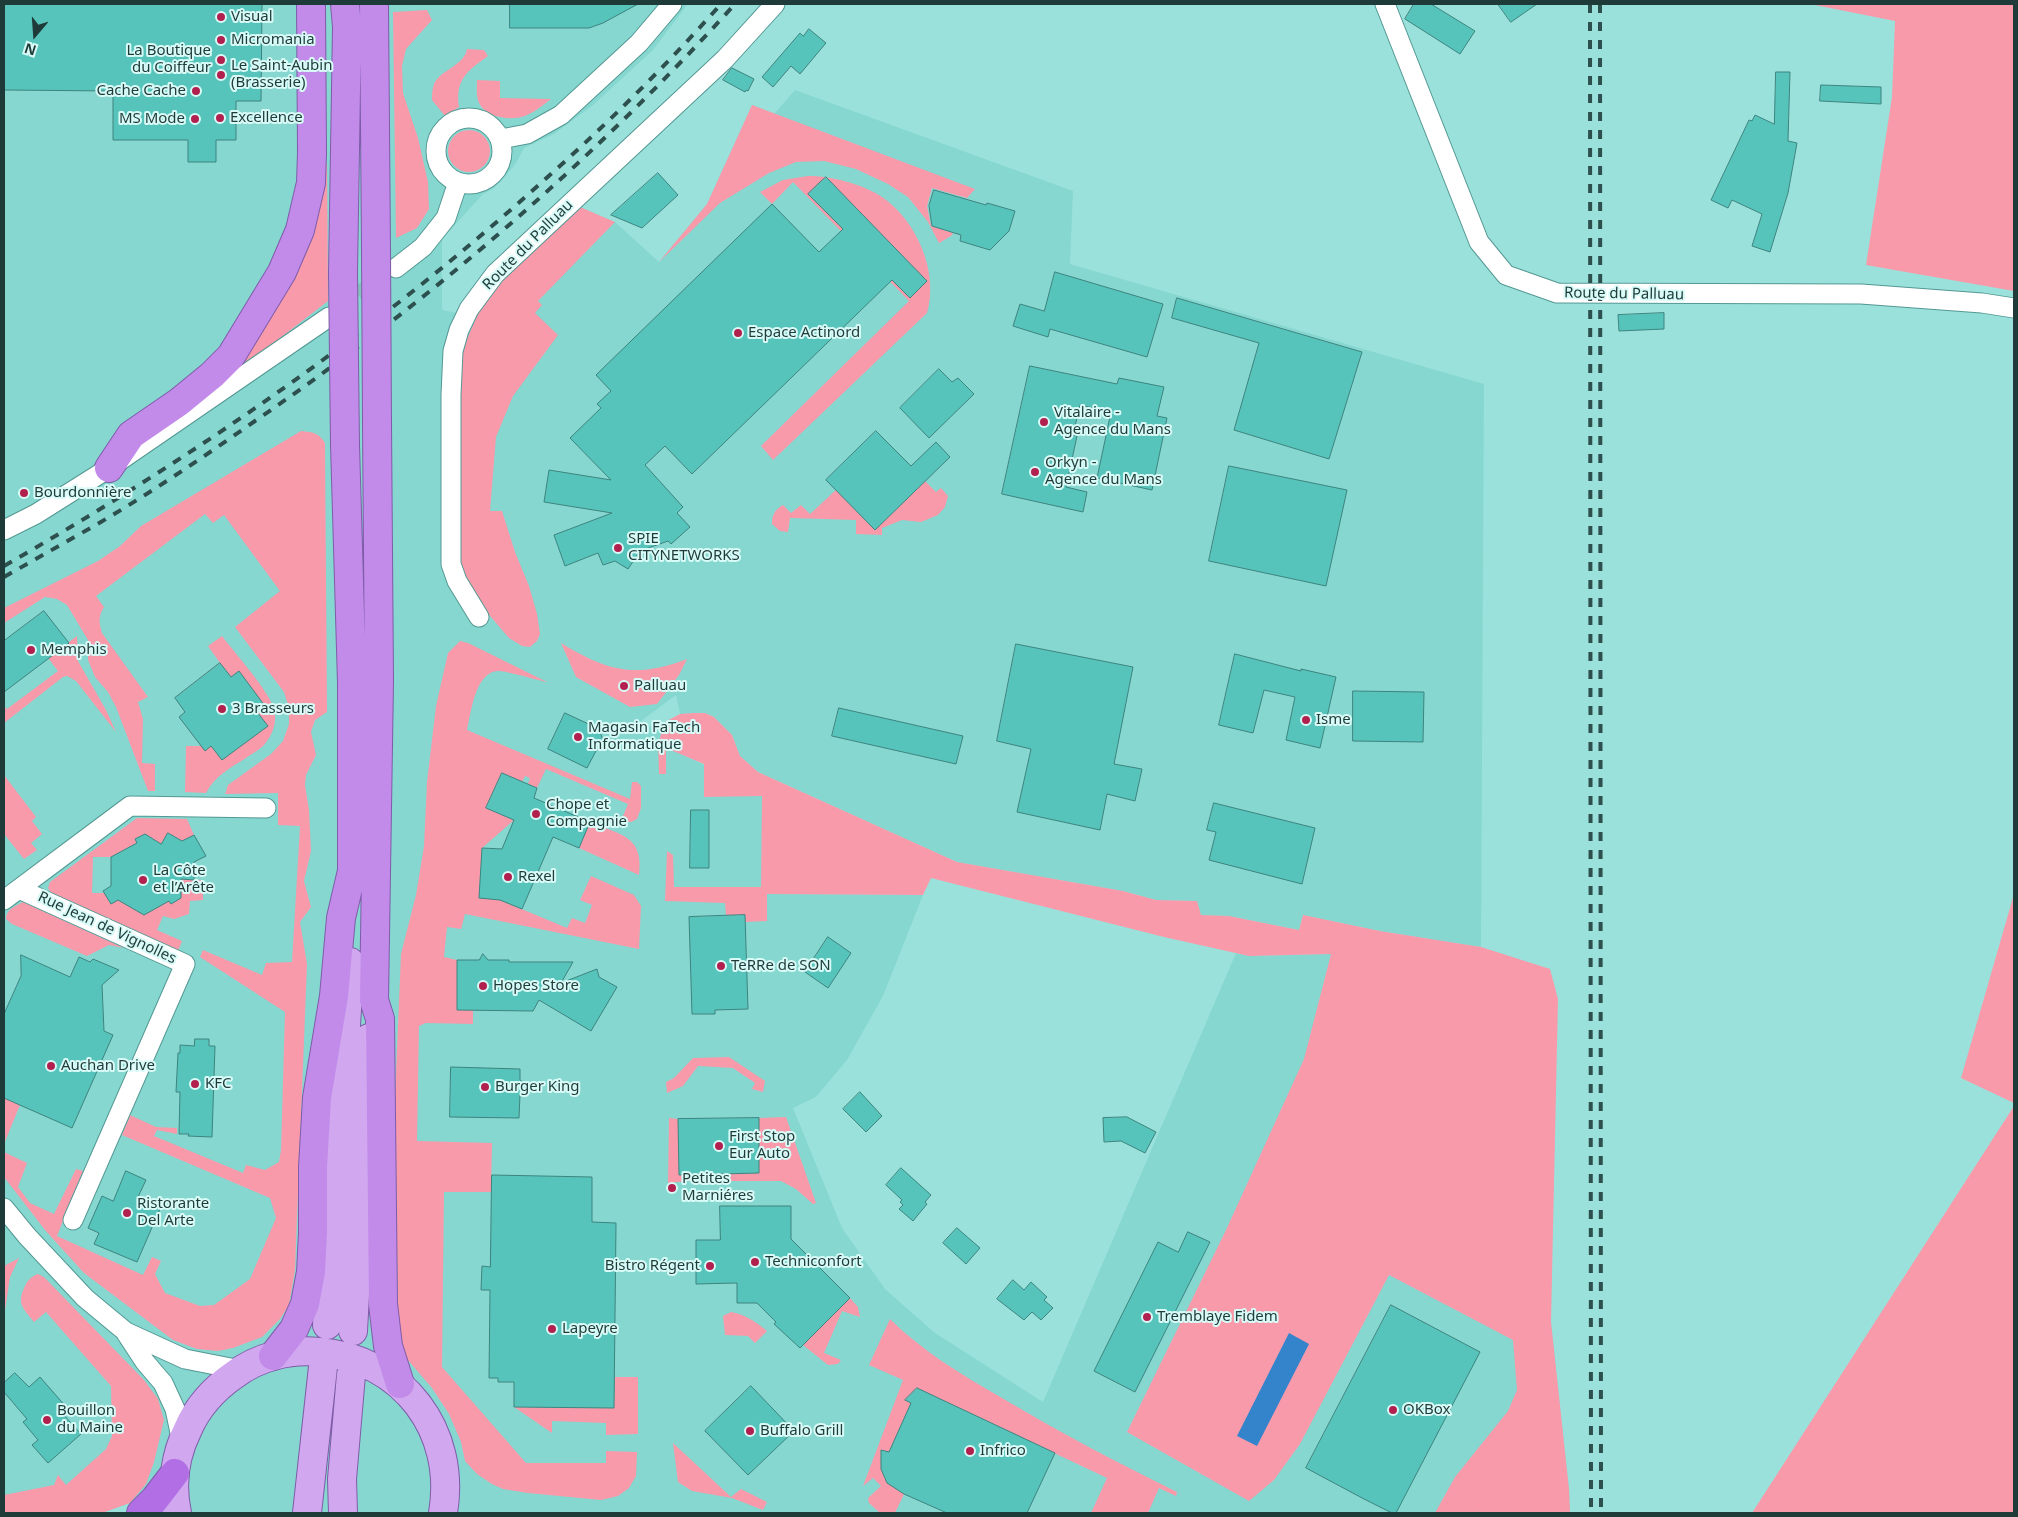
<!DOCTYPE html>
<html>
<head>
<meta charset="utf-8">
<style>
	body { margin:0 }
	#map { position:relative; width:2018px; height:1517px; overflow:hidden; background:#9be1db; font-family:"Noto Sans",sans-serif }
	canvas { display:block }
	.frame { position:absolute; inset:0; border:5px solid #1e3b39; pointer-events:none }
	.north { position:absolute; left:10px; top:10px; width:50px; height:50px; -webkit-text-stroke:4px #d9fbf7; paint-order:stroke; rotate:198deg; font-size:14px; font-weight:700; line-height:20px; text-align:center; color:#1e3b39 }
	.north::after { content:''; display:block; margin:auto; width:18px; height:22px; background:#1e3b39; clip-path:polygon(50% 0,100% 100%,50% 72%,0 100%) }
</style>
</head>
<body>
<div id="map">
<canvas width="2018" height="1517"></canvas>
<div class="frame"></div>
<div class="north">N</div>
</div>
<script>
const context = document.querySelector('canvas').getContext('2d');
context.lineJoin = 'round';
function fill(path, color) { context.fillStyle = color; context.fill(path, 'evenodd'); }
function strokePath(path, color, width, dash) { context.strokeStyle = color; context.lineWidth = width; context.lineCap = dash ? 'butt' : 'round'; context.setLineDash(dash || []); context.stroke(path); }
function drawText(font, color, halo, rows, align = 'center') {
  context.font = font + ' "Noto Sans",sans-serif'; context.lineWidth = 4; context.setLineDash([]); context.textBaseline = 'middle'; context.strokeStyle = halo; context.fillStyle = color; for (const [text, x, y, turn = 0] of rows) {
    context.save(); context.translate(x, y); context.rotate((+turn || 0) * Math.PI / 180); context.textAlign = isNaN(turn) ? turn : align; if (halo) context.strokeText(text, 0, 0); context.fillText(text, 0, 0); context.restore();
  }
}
fill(new Path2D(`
	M4 4H688L653 50 592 106 554 134 524 148 516 163 505 177 494 188 483 194 442 239V310L477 317 480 309 580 207 615 222 659 262 707 204 752 105 774 114 795 90 1073 191 1070 264 1484 384 1481 947 1380 931 1303 915 1299 930 1229 916 1200 915 1197 901 1156 900 1123 891 957 862 758 772 740 756 732 735 714 717 705 713 680 714 676 695 641 721 662 733 659 744 768 794 767 894 923 895 883 996 847 1060 816 1097 793 1108 842 1228 885 1289 935 1333 1043 1402 1236 953 1249 956 1331 954 1551 1322 1569 1489 1570 1513H177L175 1473 130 1503 102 1513H4Z`), '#86d7d0');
fill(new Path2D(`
	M1810 4H2014V291L1866 265 1892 97 1895 21Z
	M427 10 432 20 406 49 402 66 403 93 418 138 428 182 429 209 417 228 396 238 393 12Z
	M467 49 484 50 488 56C467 71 455 80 459 107L445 116 432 100C432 95 432 89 434 84 440 70 464 66 467 49Z
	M477 80 500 81V98L551 99C543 105 535 112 525 116 511 121 486 118 479 103 476 96 477 87 477 80Z
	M752 105 975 189 967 198 932 188 927 206 931 226 953 233 951 236 939 243 928 222 908 197 888 184 856 169 824 161 796 162 769 173 720 203 659 262 707 204Z
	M448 151a21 21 0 1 1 42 0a21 21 0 1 1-42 0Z
	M327 161 328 301 257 356 247 362H244L322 188Z
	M808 176C832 176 862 184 882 197 917 221 939 272 927 313L773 460 761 446 909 301 793 182 772 204 760 192 783 180Z
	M580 207 615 222 538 301 542 305 535 313 558 335 513 396 496 437 490 511H502L515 552 529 586 537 614 540 634 537 641 530 647 522 646 509 638 485 610 465 579 457 545 460 355 480 309 500 281Z
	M301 431C313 432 319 433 325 443L327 712 315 720 311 732 316 755 306 775 305 785 309 810 311 851 304 881 311 907 300 922 307 964 295 1270 289 1305 280 1319 262 1337 233 1348 218 1351 197 1349 173 1340 84 1273 45 1230 4 1177V1152L27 1163 18 1187 30 1203 54 1214 76 1169 83 1171 57 1236 143 1275 152 1257 161 1261 155 1274 165 1293 200 1306 214 1305 250 1279 276 1218 270 1198 122 1135 130 1115 156 1127 177 1128V1134L157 1130 154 1136 243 1173 246 1165 265 1170 279 1162 281 1150 285 1012 200 957 203 950 262 975 266 963 292 962 300 826 278 825V793L225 794 228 785 271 754 283 741 289 724V708L284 692 235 627 280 591 224 515 213 523 205 514 96 596 104 607C98 617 99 622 102 633L148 697 138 702 143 719 142 763 155 764V791H148L116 707 108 692 95 677 88 660V640L67 605 57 599 45 597 4 623V608L98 561 120 546 141 526Z
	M925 481 936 492 941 488 948 496 945 507 938 515 921 522 902 520 882 528V535L856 534V520L790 518 788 532 780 531 772 524C772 514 775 510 783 505L791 513 801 505 810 514 836 490 875 530Z
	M77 636 78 661 106 710 116 732 76 681 67 676 63 677 4 723V706L7 709 58 671 48 658Z
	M222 636C235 653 267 689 274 708 277 719 274 732 267 741 263 748 253 753 246 758 230 768 215 776 206 793L185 792 186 746H201L179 717 185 712 175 698 220 663 208 646Z
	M460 641 468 643 547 682C537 680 504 670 497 671 475 673 471 713 467 730L630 799 632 782H637L641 786V808L637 819 631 822 621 821 628 804 546 769 537 788 528 784 530 778 525 776 522 782 502 773 486 808 514 820 482 848 479 898 500 900 567 928 572 918 585 923 592 905 580 900 591 876 634 895 641 906 639 949 465 914 461 929 447 927 444 957 457 960V1010H473V1024L426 1023 419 1026 417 1141 492 1143 491 1192H444L442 1367 526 1463H606V1451L637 1452 636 1476 629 1488 618 1496 601 1500 528 1493 503 1489 492 1484 477 1474 465 1461 461 1442 449 1414 432 1388 407 1359 400 1344 398 1328 395 1096 401 954 416 895 424 846 427 782 436 706 448 653Z
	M561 643C607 671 635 679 687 659L679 675 657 704 630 707 576 677Z
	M694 713H705L714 717 732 735 740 756 758 772 957 862 1123 891 1156 900 1197 901 1201 915 1229 916 1299 930 1303 915 1380 931 1481 947 1550 969 1558 999 1551 1322 1569 1489 1570 1513H1479V1511L1478 1513H1435L1455 1477 1508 1411 1517 1390 1513 1340 1389 1275 1300 1444 1274 1480 1249 1501 1127 1432 1226 1230 1304 1059 1331 954 1249 956 1164 937 931 878 923 895 767 894V921L745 922V915H726L725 903 665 901 667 851 673 855 674 887H761L762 796 704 797V764L666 748V774H659L658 744 665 722 680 714Z
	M4 775 36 817 32 821 42 834 31 843 37 850 24 859 4 834Z
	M137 818 187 819 194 835 182 841 168 833 161 844 145 834 135 839 137 843 111 857H93L92 893H104L111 904 118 900 169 901 171 904 181 898V879L203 880V900L190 901 189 914 174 919 163 916 157 930 182 941 178 951 51 893 48 888 50 882Z
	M590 822C620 835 644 835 639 875L579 848Z
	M2014 894V1103L1961 1078Z
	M23 902 124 948 109 945 87 956 12 924 6 919C6 909 16 906 23 902Z
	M729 1057 765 1081 763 1092 752 1089 755 1083 733 1068 698 1066 683 1086 667 1093 666 1082 674 1078 693 1058Z
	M4 1098 20 1105 4 1144Z
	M2014 1106V1513H1752Z
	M786 1117 816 1203 813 1204 796 1189 781 1181H689L668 1183 669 1118 678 1119 679 1175 759 1173V1118Z
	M19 1258 10 1277 5 1310H4C4 1296 6 1279 4 1266Z
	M38 1274 44 1277 144 1380 158 1399 164 1420 154 1462 146 1484 130 1503 102 1513H4V1495L54 1485 58 1475 66 1485 106 1449 112 1436 111 1386 46 1312 34 1322C22 1307 16 1303 26 1284 29 1279 32 1276 38 1274Z
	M850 1298 858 1307 860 1317 842 1311 824 1353 841 1360 838 1364 828 1365 803 1345Z
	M731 1312C746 1315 755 1321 767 1331L755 1343 748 1336 725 1335 723 1316Z
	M890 1319C922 1351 962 1375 1002 1398 1059 1432 1118 1463 1177 1492L1176 1496 1159 1488 1148 1513H1091L1107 1478 917 1388 906 1400 911 1403 889 1452 881 1450C880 1476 882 1479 904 1494L895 1513H880L869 1503 868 1498 881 1486 873 1478 863 1486 903 1380 869 1365Z
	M615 1377H638V1434L606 1435V1423L552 1421V1433L514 1407 614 1408Z
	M673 1443 731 1497 741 1489 767 1502 763 1510 732 1498 692 1491 678 1482Z`), '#f99aab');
fill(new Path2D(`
	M1289 1333 1309 1344 1257 1446 1237 1436Z`), '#3384cb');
const building = new Path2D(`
	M4 4H262L261 101H236V140H216V162H188V140H113V91L4 90Z
	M510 4H638L603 23 589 28H510Z
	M1414 4H1431L1475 31 1460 54 1405 19Z
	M1498 4H1537L1511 22Z
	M809 29 826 43 800 74 791 66 773 87 762 77 800 33 803 36Z
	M732 68 754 79 748 91 746 90 745 92 723 80Z
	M1776 72H1790L1788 141 1797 143 1788 193 1770 252 1752 246 1762 214 1732 200 1728 208 1711 200 1749 120 1752 121 1755 115 1774 124Z
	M1821 85 1881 87V104L1820 101Z
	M658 173 678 195 642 228 611 215Z
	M826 177 927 281 910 298 892 280 692 474 665 446 645 465 683 507 677 513 690 527 671 544 668 541 640 551 628 569 615 561 603 565 598 553 565 566 554 535 612 513 544 502 549 470 611 480 570 438 601 408 597 404 611 391 596 375 772 204 819 252 843 229 808 194Z
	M934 190 986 205 987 203 1015 211 1009 231 990 250 960 241 961 235 932 226 929 206Z
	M1055 272 1163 304 1147 357 1050 329 1048 337 1013 326 1020 304 1044 311Z
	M1177 298 1362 352 1329 459 1234 430 1259 343 1172 318Z
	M1664 313V329L1619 331 1618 315Z
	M1030 366 1117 384 1119 378 1164 387 1157 416 1167 418 1152 490 1097 478 1111 412 1080 405 1073 435 1077 436 1066 487 1087 492 1083 512 1002 494Z
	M939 369 952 382 958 378 974 394 929 438 900 408Z
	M876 431 911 466 936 442 950 457 875 530 826 480Z
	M1229 466 1347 490 1326 586 1209 561Z
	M44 611 69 643 4 692V641Z
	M1016 644 1133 667 1114 764 1142 769 1135 801 1107 794 1100 830 1017 812 1031 749 997 741Z
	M1235 654 1301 671V669L1336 677 1320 748 1286 740 1295 697 1264 690 1253 733 1219 725Z
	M220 663 231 677 239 671 265 706 257 712 268 726 222 760 211 746 205 751 179 717 185 712 175 698Z
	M1353 691 1424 692 1423 742 1353 741Z
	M839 708 963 736 956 764 832 736Z
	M565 713 599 729 605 746 597 749 587 768 548 749Z
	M502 773 537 788 534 798 590 822 579 848 553 837 522 909 500 900 479 898 482 848 502 849 514 820 486 808Z
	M1214 803 1315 828 1302 884 1209 860 1216 832 1207 830Z
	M691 810H709V868H690Z
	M168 833 182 841 194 835 206 856 194 862V880L181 879V898L171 904 169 901 144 915 118 900 111 904 103 891 111 886V857L137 843 135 839 145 834 161 844Z
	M745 915 748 1009 715 1010V1014H692L689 917Z
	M828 937 851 953 828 988 805 972Z
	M483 954 488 960H509V962H573L561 983 597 969 599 977 617 987 591 1031 539 1000 533 1011 457 1010V960H479Z
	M21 955 70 977 79 957 90 962 93 959 119 970 102 985 104 1031 113 1035 72 1128 4 1098V1014L21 976Z
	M195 1039H209V1046H215L212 1137 188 1136 189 1134H179L180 1092H176L178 1053H180V1045L194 1046Z
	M451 1067 520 1069V1080L529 1087 520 1094 519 1118 450 1117Z
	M860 1092 882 1116 866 1132 843 1109Z
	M1127 1117 1156 1132 1145 1153 1121 1141 1104 1142 1103 1118Z
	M759 1118V1173L679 1175 678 1119Z
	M901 1168 931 1195 925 1202 927 1204 913 1221 899 1209 903 1205 900 1202 902 1200 886 1185Z
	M126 1171 146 1180 137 1199 160 1209 137 1262 94 1244 99 1233 88 1228 102 1196 113 1201Z
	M492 1175 592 1177V1222L616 1223 614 1408 514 1407V1382H498V1378H489L490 1290H481L482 1266 490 1267Z
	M720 1206H791V1239L850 1298 800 1348 774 1324 776 1322 757 1303H737V1283L696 1284V1240H720Z
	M957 1228 980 1248 966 1264 943 1243Z
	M1188 1232 1210 1242 1135 1392 1094 1371 1158 1242 1178 1252Z
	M1013 1280 1024 1290 1031 1282 1047 1297 1044 1300 1053 1308 1041 1320 1032 1312 1024 1320 997 1299Z
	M1391 1305 1480 1352 1396 1513H1392L1364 1499 1306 1468Z
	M15 1373 29 1387 40 1377 67 1408 62 1413 81 1434 48 1463 32 1445 38 1440 23 1422 27 1419 4 1392V1383Z
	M751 1386 794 1431 748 1475 705 1431Z
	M917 1388 1055 1453 1027 1513H947L904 1494 887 1483 881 1469V1450L889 1452 911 1403 905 1400Z`);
fill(building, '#57c4bc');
strokePath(building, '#3e847f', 1);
strokePath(new Path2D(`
	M336 312 383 278`), '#82c0bb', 19, [19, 9]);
const minor = new Path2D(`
	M1385 4 1479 242 1506 275 1557 293 1861 294 1982 303 2014 308
	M436 151a33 33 0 1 1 66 0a33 33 0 1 1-66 0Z
	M501 139 527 134 561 115 639 43 672 4
	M396 268 423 247 446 218 458 182
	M4 530 36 514 109 468 329 317
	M479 617 457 581 451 564V395L453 351 459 330 469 309 495 274 725 59 775 4
	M19 889 185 964 73 1220
	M4 900 130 806 266 808
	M4 1208 27 1236 85 1298 126 1332 185 1359 241 1370
	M126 1333 145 1362 163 1383 175 1409 182 1442`);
const primary = new Path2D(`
	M327 1325 350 962
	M353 1331 369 1038
	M177 1513C171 1485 175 1455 188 1429 198 1406 214 1389 234 1375 258 1357 289 1349 319 1352 403 1359 457 1431 443 1513
	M307 1513 323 1367
	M343 1513 342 1479 351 1375`);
const trunk = new Path2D(`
	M374 4 376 251
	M343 272 347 27 345 4
	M377 423 379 681 374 1000 380 1019 383 1304 388 1346 400 1384
	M109 468 131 435 179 402 212 375 231 356 282 272 300 230 311 183 312 153 311 4
	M273 1356 294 1329 305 1304 311 1272 313 1233V1167L317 1098 334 996 341 918 352 871V683L345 445`);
const motorway = new Path2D(`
	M141 1513 155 1499 175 1473`);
strokePath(minor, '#539893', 21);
strokePath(primary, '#7e5ca8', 30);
strokePath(trunk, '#7e5ca8', 30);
strokePath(motorway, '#7e5ca8', 30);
strokePath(minor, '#fff', 19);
strokePath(primary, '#d1a8ef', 28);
strokePath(trunk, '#c28bea', 28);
strokePath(motorway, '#b26ee4', 28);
strokePath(new Path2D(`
	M1590 4 1591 1513
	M1600 4 1601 1513
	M4 566C196 456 378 330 542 182 605 126 665 67 721 4
	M4 577C34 560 64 543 94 526 149 494 202 458 255 421 430 301 592 162 735 4`), '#2d4f4d', 4, [9, 9]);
const trunkBridge = new Path2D(`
	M376 251 377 423
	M343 272 345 445`);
strokePath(trunkBridge, '#7e5ca8', 30, []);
strokePath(trunkBridge, '#c28bea', 28);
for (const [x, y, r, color] of [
	[221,17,5,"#b1204e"],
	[221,40,5,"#b1204e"],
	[221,60,5,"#b1204e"],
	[221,75,5,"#b1204e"],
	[196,91,5,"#b1204e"],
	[220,118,5,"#b1204e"],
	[195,119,5,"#b1204e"],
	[738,333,5,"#b1204e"],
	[1044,422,5,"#b1204e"],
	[1035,472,5,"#b1204e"],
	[24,493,5,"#b1204e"],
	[618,548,5,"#b1204e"],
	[31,650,5,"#b1204e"],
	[624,686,5,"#b1204e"],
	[222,709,5,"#b1204e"],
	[1306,720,5,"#b1204e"],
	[578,737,5,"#b1204e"],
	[536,814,5,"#b1204e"],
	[508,877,5,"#b1204e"],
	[143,880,5,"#b1204e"],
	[721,966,5,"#b1204e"],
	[483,986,5,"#b1204e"],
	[51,1066,5,"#b1204e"],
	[195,1084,5,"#b1204e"],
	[485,1087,5,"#b1204e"],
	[719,1146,5,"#b1204e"],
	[672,1188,5,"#b1204e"],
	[127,1213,5,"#b1204e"],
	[755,1262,5,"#b1204e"],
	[710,1266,5,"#b1204e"],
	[1147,1317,5,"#b1204e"],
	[552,1329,5,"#b1204e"],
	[1393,1410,5,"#b1204e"],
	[47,1420,5,"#b1204e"],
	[750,1431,5,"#b1204e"],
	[970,1451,5,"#b1204e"]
]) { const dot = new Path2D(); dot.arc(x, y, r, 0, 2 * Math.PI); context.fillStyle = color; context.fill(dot); strokePath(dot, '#d9fbf7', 2); }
drawText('15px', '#1e3b39', '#d9fbf7', [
	["Visual",231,17],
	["Micromania",231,40],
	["La Boutique",211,51,"right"],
	["du Coiffeur",211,68,"right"],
	["Le Saint-Aubin",231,66],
	["(Brasserie)",231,83],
	["Cache Cache",186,91,"right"],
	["Excellence",230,118],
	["MS Mode",185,119,"right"],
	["Espace Actinord",748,333],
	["Vitalaire -",1054,413],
	["Agence du Mans",1054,430],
	["Orkyn -",1045,463],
	["Agence du Mans",1045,480],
	["Bourdonnière",34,493],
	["SPIE",628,539],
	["CITYNETWORKS",628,556],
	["Memphis",41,650],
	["Palluau",634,686],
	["3 Brasseurs",232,709],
	["Isme",1316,720],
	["Magasin FaTech",588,728],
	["Informatique",588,745],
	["Chope et",546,805],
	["Compagnie",546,822],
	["La Côte",153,871],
	["et l’Arête",153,888],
	["Rexel",518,877],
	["TeRRe de SON",731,966],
	["Hopes Store",493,986],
	["Auchan Drive",61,1066],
	["KFC",205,1084],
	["Burger King",495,1087],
	["First Stop",729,1137],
	["Eur Auto",729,1154],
	["Petites",682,1179],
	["Marniéres",682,1196],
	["Ristorante",137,1204],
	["Del Arte",137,1221],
	["Techniconfort",765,1262],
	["Bistro Régent",700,1266,"right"],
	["Tremblaye Fidem",1157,1317],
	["Lapeyre",562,1329],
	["OKBox",1403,1410],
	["Bouillon",57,1411],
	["du Maine",57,1428],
	["Buffalo Grill",760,1431],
	["Infrico",980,1451]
], 'left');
drawText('15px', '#1e3b39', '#d9fbf7', [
	["Route du Palluau",528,245,-45],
	["Route du Palluau",1624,294,1],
	["Rue Jean de Vignolles",107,928,25]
]);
</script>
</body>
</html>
